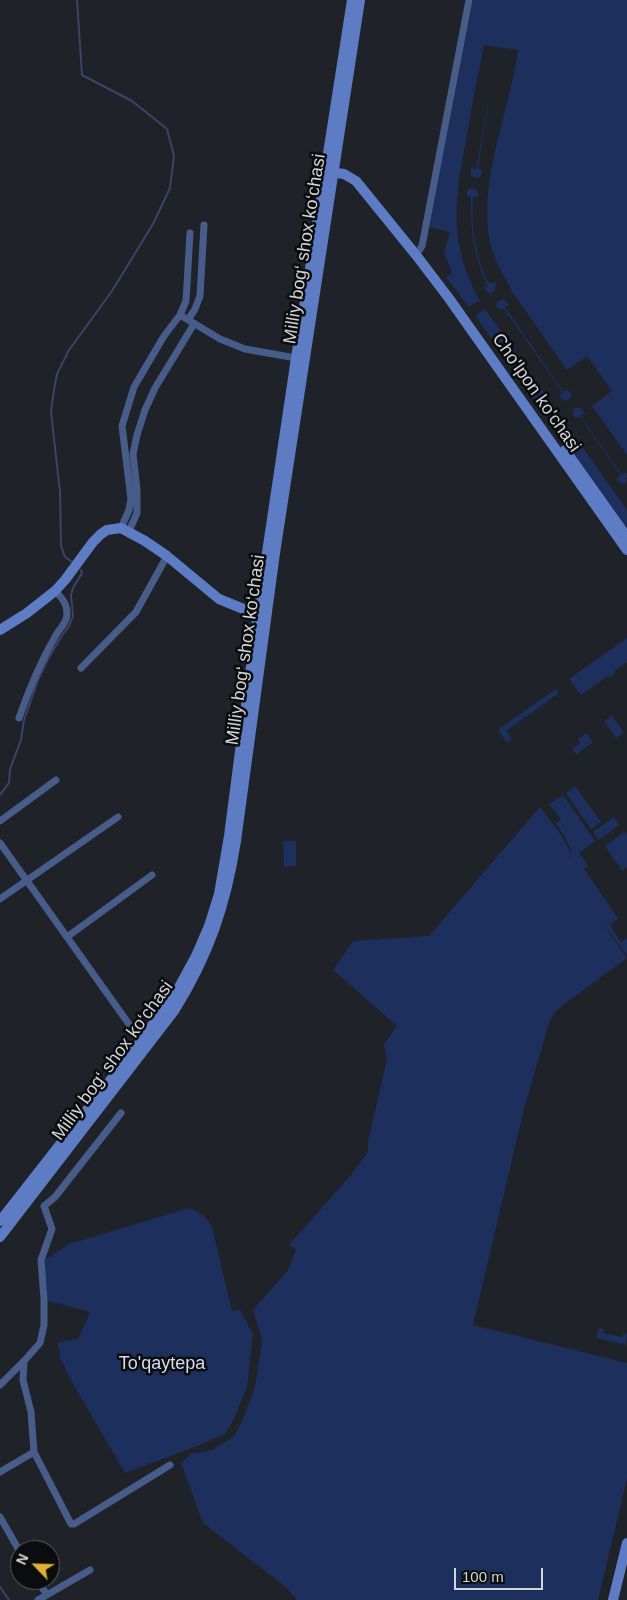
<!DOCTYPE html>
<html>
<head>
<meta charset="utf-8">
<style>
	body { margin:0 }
	#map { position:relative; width:627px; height:1600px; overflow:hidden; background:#1f2228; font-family:Helvetica,sans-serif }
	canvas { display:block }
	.north { position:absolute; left:10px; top:1540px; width:50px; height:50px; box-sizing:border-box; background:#0a0c0e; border:1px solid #5a5c5f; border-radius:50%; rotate:294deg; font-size:14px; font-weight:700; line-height:20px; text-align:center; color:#d3d5d9 }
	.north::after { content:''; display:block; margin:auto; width:18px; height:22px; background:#e1af34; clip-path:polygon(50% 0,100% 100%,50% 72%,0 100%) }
	.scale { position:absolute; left:454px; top:1568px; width:89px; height:22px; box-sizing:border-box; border:2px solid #d3d5d9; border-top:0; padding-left:6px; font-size:15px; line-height:18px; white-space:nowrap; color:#d3d5d9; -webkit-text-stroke:4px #0a0c0e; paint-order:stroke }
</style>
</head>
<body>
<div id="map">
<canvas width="627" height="1600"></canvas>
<div class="north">N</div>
<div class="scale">100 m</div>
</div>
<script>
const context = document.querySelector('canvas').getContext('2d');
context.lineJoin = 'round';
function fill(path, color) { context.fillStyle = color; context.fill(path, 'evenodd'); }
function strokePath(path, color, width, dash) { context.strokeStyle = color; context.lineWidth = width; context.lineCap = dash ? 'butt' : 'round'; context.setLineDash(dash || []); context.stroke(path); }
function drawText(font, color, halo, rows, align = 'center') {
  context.font = font + ' Helvetica,sans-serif'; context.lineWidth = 5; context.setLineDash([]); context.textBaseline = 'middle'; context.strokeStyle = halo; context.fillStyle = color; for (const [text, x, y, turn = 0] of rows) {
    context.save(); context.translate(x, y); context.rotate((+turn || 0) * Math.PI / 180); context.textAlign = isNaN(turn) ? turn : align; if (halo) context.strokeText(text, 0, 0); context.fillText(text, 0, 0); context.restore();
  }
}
fill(new Path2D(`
	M473 0H627V455L592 406 612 391 587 356 567 370 510 289 511 288C505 278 499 269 495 258 471 195 510 113 518 50L484 45C478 75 472 105 467 135 455 198 447 241 480 301L470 306H468L446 277 452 273 444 253 450 232 429 227Z
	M492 80 478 168 482 171C482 176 480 177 476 178L471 175V167L476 170Z
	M471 188H474L478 192V198L473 196C471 227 475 254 488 283H495L496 286 493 293H488L483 286 488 287C474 258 470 229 471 198L466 194 468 190Z
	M504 299 509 305 504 306 563 391 569 390 571 397 568 400 563 401 559 395 563 393 504 309H498L496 305 497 302Z
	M485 309 556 409 548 415 545 414 476 317V315Z
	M575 408H580L586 414 580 415 621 474 627 473 626 483C621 484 618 482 616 478L621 476 580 417H574L572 412Z
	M562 418 627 510V529L553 424Z
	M627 638V662L614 671 615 674 609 678 608 676 581 695 569 679Z
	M556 689 559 693 506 731 512 739 507 743 499 731 500 728Z
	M612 715 624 733 616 738 604 721Z
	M586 733 593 742 576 755 572 749 580 743 578 739Z
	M575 786 601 822 591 829 566 793Z
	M563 795 595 841 579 853 588 865 584 869 618 918 610 925 621 942 627 938V955L602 922 627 958 563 1005 554 1013 549 1023 523 1113 473 1325 627 1363V1479L598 1600H297L287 1588 203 1523 181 1463 191 1454 212 1450 233 1437 242 1422 255 1387 262 1340 253 1310 288 1270 296 1250 289 1245 350 1176 368 1152V1142L387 1059 384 1044 397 1026 333 970 353 941 429 936 540 807 562 836 571 853 567 860 572 853 564 835 556 824 561 819 549 804Z
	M614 817 619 825 599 840 593 832Z
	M625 831 627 834V867L622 871 605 846Z
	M283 841H296V866L284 867Z
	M189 1208C200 1212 206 1216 212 1227L232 1311 240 1310 253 1334 247 1387 233 1421 225 1434 192 1448 125 1473 72 1382 60 1357 58 1342 78 1339 90 1312 48 1301 43 1261 69 1244Z
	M600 1328 604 1329 603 1333 622 1337 623 1333 627 1334 626 1345 597 1338 598 1329Z`), '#1d2f5c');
strokePath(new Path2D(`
	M72 562 65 557 61 546 60 492 51 412 54 390 57 374 69 350 112 291 153 224 170 188 174 156 167 129 132 101 82 75 77 0
	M0 795 9 783 10 769 21 740 24 720 38 680 48 659 61 637 69 626 73 616 71 595 73 588 82 573 81 570
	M0 1587 9 1600`), '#40406a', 2);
strokePath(new Path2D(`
	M416 255 422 246 469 0
	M180 315 220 339 245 349 296 358
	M188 320 195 309 200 296 204 225
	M121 528 129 510 131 499 122 426 134 387 164 336 180 315 186 301 190 233
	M129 531 137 513V490L133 454 137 435 145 410 155 388 194 324
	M81 668 136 612 167 556
	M19 718C29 689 41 661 56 635 60 628 67 623 67 614 67 603 62 598 55 591
	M0 821 56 780
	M0 843 141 1041
	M0 899 118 817
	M67 937 152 875
	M121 1113 55 1197 44 1206 52 1229 41 1260 44 1299V1325L40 1343 24 1361 23 1380 31 1412 34 1452 71 1524H74L170 1465
	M0 1385 24 1361
	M0 1472 34 1452
	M0 1517 20 1552
	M37 1580 47 1595
	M38 1600 90 1570`), '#485c89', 7);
strokePath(new Path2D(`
	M329 172 344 174 356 181 416 255 448 297 627 550
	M565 450 627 537
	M0 630 27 613 55 591 65 580 93 542 101 534 107 530 121 528 145 541 167 556 219 599 246 610 263 613
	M0 1221 141 1041 177 991 196 956 209 926 219 894 229 836 258 613 296 358 352 0
	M0 1237 174 1011C209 955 226 905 236 841L275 553 360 0
	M613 1600 627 1543`), '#5d7cc4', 10);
drawText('18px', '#d3d5d9', '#0a0c0e', [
	["Milliy bog‘ shox ko‘chasi",305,249,-81],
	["Cho'lpon ko'chasi",536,393,55],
	["Milliy bog‘ shox ko‘chasi",246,650,-82],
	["Milliy bog‘ shox ko‘chasi",113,1061,-54]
]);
drawText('18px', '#d3dcef', '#0a0c0e', [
	["To'qaytepa",162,1364]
]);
</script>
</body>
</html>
